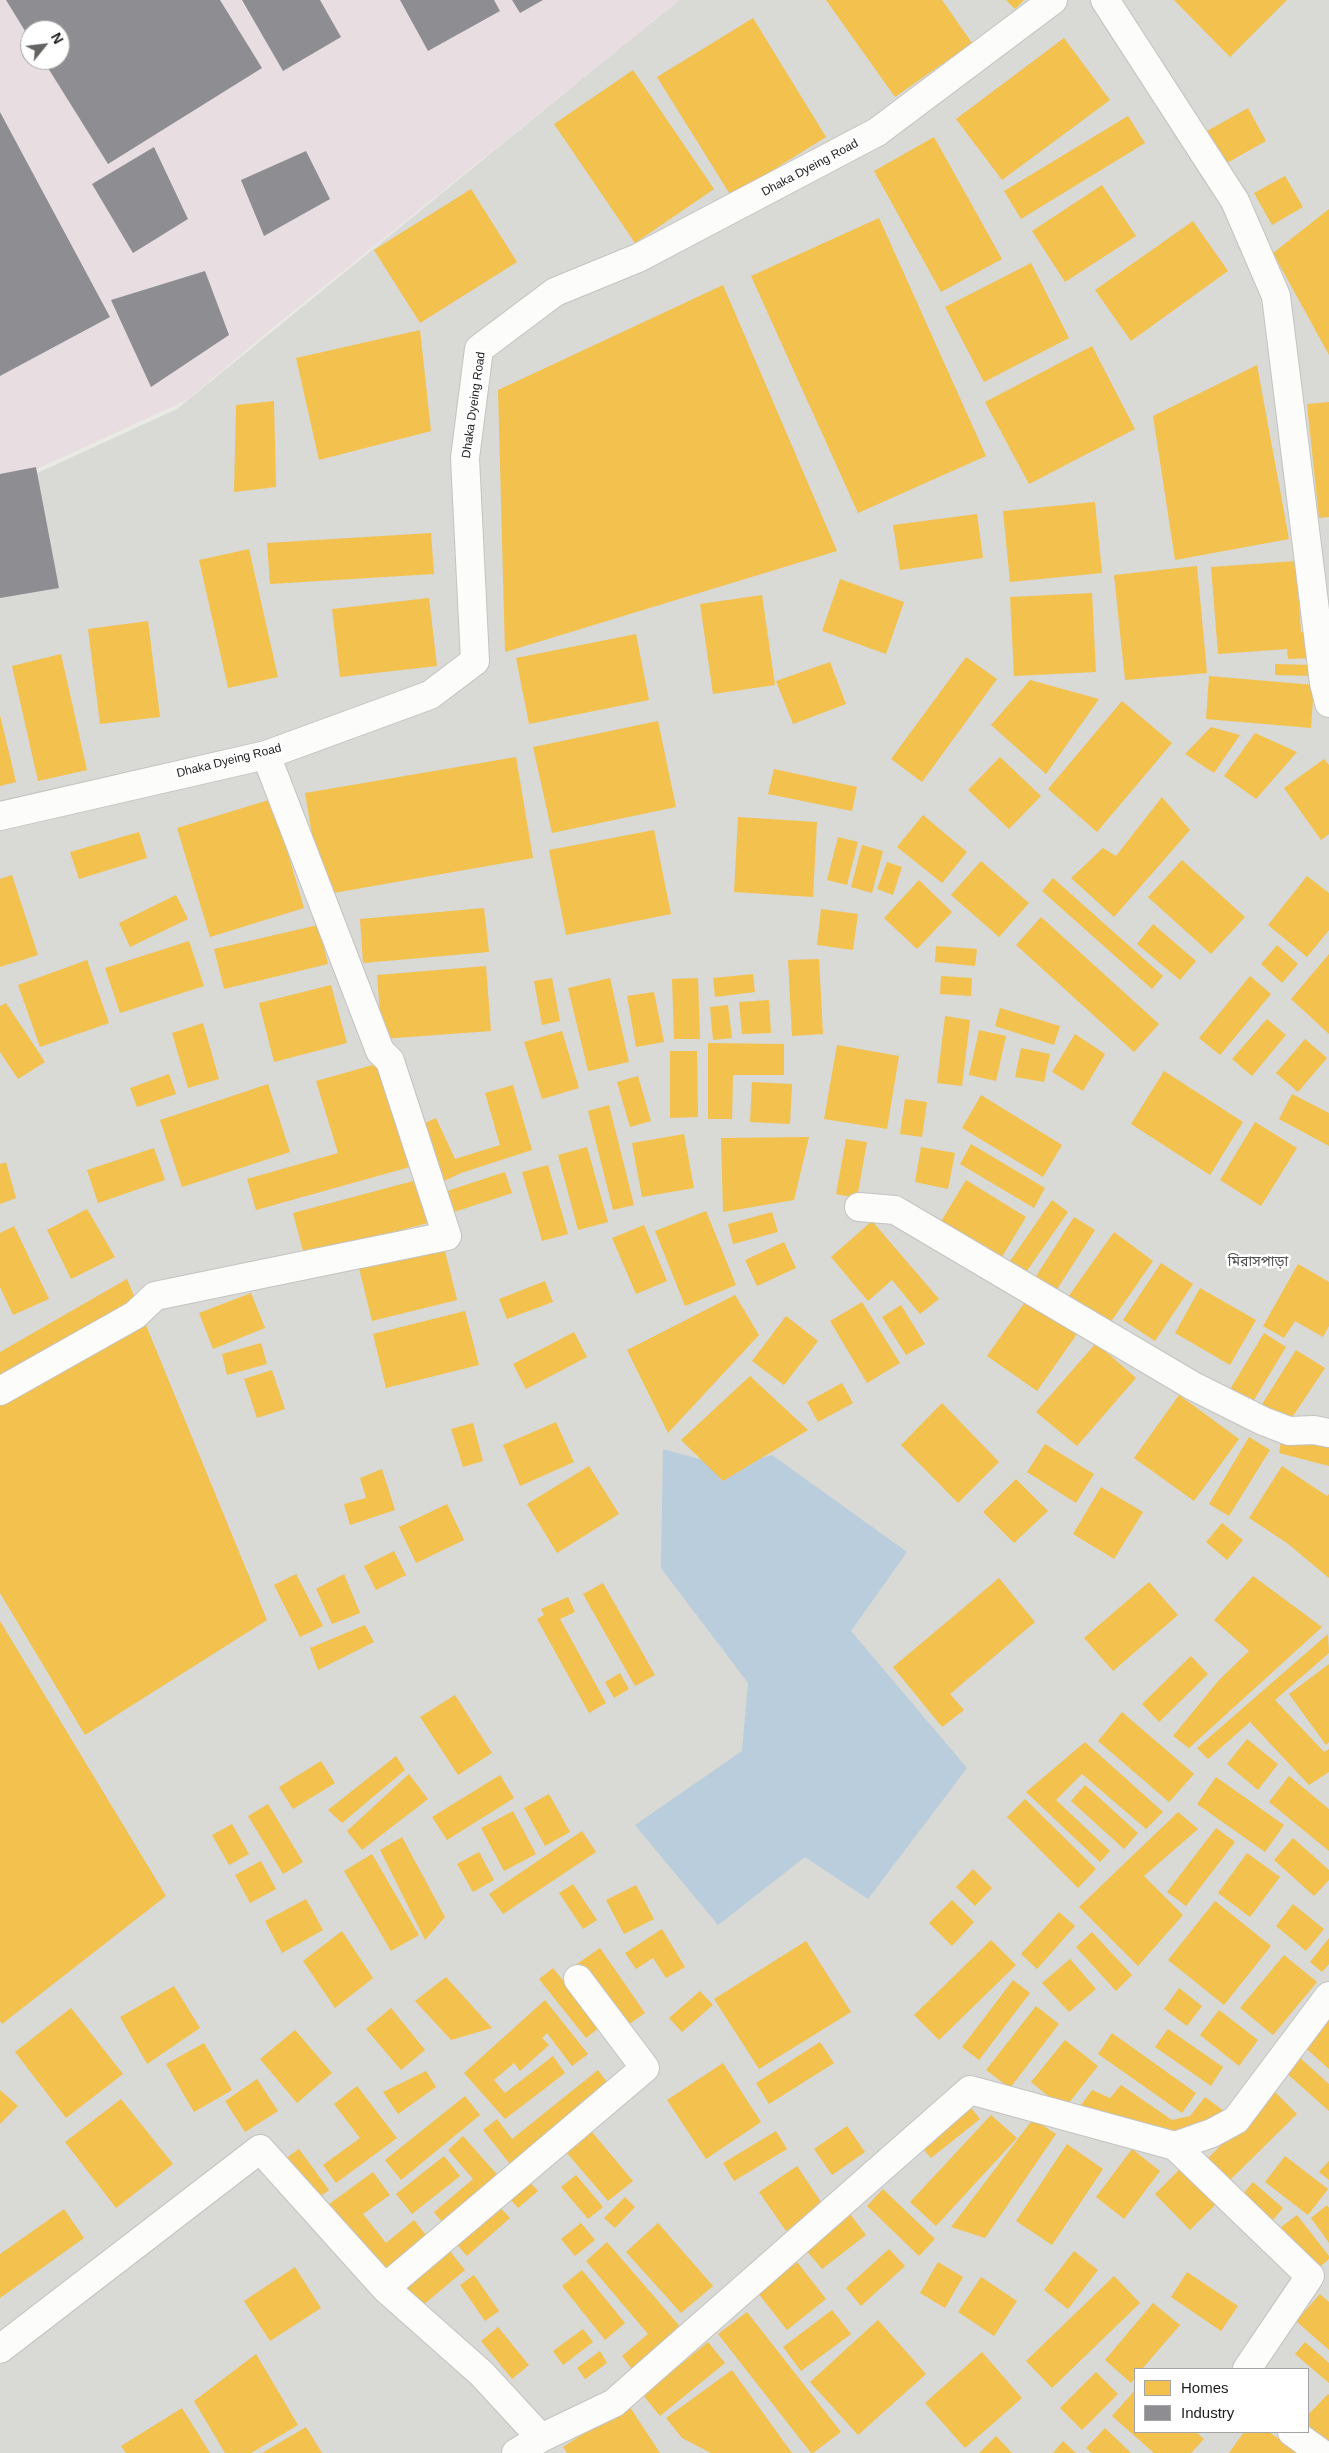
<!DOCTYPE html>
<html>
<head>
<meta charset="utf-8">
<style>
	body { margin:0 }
	#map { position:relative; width:1329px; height:2453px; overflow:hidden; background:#eaeae5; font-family:Helvetica,sans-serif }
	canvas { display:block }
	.legend { position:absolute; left:1134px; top:2368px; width:175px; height:65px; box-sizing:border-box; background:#fff; border:1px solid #a4a4a4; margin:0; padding:6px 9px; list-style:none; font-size:15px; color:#1c1c1c }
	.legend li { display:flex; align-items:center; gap:10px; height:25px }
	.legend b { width:25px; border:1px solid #a4a4a4 }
	.north { position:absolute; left:20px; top:20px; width:50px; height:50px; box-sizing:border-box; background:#fff; border:1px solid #a4a4a4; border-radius:50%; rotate:61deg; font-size:14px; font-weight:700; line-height:20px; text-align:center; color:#1c1c1c }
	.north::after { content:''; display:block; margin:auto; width:18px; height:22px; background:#646462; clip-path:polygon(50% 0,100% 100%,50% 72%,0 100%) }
</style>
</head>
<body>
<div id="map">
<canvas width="1329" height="2453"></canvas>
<ul class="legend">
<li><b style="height:14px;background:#f2c14e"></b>Homes</li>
<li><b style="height:14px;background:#8d8d92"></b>Industry</li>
</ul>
<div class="north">N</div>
</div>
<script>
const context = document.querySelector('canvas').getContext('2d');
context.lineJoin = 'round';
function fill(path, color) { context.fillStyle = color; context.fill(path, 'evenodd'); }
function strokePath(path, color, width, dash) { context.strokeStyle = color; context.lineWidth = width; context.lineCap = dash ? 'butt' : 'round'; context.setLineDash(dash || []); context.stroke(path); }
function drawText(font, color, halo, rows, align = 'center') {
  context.font = font + ' Helvetica,"Noto Sans Bengali",sans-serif'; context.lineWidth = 5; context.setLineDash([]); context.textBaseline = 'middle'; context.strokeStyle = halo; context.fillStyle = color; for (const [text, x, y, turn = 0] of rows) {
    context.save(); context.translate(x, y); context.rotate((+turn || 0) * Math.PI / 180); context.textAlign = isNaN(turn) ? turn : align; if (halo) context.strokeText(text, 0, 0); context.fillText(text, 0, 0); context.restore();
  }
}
fill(new Path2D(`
	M679 0H1329V2453H0V490L177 409ZM1135 2369H1308V2432H1135Z`), '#d9d9d6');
fill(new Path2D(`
	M0 0H680L280 322 187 400 0 486ZM30 30H60V60H30Z`), '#e8dee2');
fill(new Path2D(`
	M663 1449 728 1467 772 1455 907 1552 851 1631 967 1768 868 1899 805 1857 718 1925 635 1825 742 1751 748 1683 661 1568Z`), '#b9cddd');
fill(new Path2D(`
	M826 0H942L972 43 895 97Z
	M1006 0H1024L1015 9Z
	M1174 0H1287L1230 57Z
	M753 18 826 137 731 196 657 77Z
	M1064 38 1110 100 1002 180 956 119Z
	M633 70 714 189 635 243 554 124Z
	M1248 108 1266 141 1225 164 1207 131Z
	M1128 116 1145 143 1021 219 1004 191Z
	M934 137 1002 259 941 292 874 171Z
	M1285 176 1303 207 1272 225 1254 193Z
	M1102 185 1136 236 1065 282 1032 231Z
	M471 189 517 262 420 323 374 250Z
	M1329 209V355L1273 253Z
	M879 218 986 456 858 513 751 276Z
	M1193 221 1228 271 1131 341 1095 290Z
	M1031 263 1069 338 984 382 945 307Z
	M723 285 837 551 505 652 498 390Z
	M420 330 431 431 319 460 296 358Z
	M1092 346 1135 429 1029 484 985 402Z
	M1257 365 1289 539 1175 560 1153 416Z
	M274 401 276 487 234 492 236 405Z
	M1329 402V517L1319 518 1307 404Z
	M1095 502 1102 573 1010 582 1003 511Z
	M977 514 983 558 900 570 893 525Z
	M431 533 434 574 270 584 267 543Z
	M249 549 278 677 228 688 199 560Z
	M1296 561 1301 632H1312L1313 658 1288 659 1287 649 1218 654 1211 567Z
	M1197 566 1207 673 1125 680 1114 575Z
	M840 579 904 602 886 654 822 631Z
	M1092 593 1096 672 1014 676 1010 597Z
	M762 595 775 685 713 694 700 604Z
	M429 598 437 666 340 677 332 609Z
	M148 621 160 717 100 724 88 629Z
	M636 634 649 700 529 724 516 658Z
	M61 654 87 770 38 781 12 666Z
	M966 657 997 679 922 782 891 759Z
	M830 662 846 704 793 724 776 681Z
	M1275 664 1312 665V676L1275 675Z
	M1209 676 1314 685 1311 728 1206 719Z
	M1030 680 1099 699 1046 774 991 725Z
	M1122 701 1172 743 1097 832 1048 789Z
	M0 715 16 782 0 786Z
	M658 721 676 807 552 833 533 747Z
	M1211 727 1240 735 1214 773 1185 754Z
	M1255 733 1297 752 1256 799 1224 776Z
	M516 757 533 858 322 895 305 793Z
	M1000 757 1041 796 1009 829 968 790Z
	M1324 759 1329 765V834L1321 840 1284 788Z
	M774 769 857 787 852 811 768 794Z
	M1162 797 1190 830 1114 917 1071 878 1103 848 1116 856Z
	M272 799 304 908 210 937 177 828Z
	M923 815 967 852 942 883 897 847Z
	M738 817 817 822 813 897 734 892Z
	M654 830 671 914 566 935 549 850Z
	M139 832 147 858 79 879 70 852Z
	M838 837 858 842 847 885 827 880Z
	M862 845 883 851 872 893 851 887Z
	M1182 860 1245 917 1211 954 1148 897Z
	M981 861 1029 903 999 937 951 895Z
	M887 862 902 867 893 895 877 889Z
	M12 875 38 955 0 967V879Z
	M1307 876 1329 893V930L1307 957 1268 925Z
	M1053 878 1163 976 1152 989 1042 891Z
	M919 880 952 912 917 949 884 918Z
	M176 895 188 919 130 947 119 923Z
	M484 908 489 952 363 963 360 919Z
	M821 909 858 914 853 950 817 945Z
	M1041 917 1159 1024 1134 1052 1016 945Z
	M1153 924 1196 961 1180 980 1137 944Z
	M318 925 328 964 224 989 214 949Z
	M189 941 204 986 120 1013 105 968Z
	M1277 945 1298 964 1282 983 1261 964Z
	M936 946 977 949 975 966 935 962Z
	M1329 954V1034L1291 999Z
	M819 959 823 1034 792 1036 788 960Z
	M87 960 109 1023 40 1047 18 985Z
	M486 966 491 1031 382 1039 377 975Z
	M753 974 755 992 715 997 713 978Z
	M941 976 972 978 971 996 940 994Z
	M1250 976 1271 994 1220 1055 1199 1038Z
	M552 978 560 1021 542 1025 534 981Z
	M610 978 629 1062 588 1071 568 988Z
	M698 978 700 1039H674L672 979Z
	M331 985 347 1043 274 1062 259 1003Z
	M654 992 664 1042 636 1047 627 996Z
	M769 1000 771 1033 742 1034 739 1002Z
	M6 1003 45 1062 18 1079 0 1052V1006Z
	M728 1005 732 1038 713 1040 710 1007Z
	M1000 1008 1060 1026 1054 1045 995 1026Z
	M945 1016 970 1020 962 1086 937 1083Z
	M1267 1019 1286 1035 1252 1076 1232 1059Z
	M203 1023 219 1079 188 1088 172 1033Z
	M979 1030 1006 1036 996 1081 969 1075Z
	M562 1031 579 1088 542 1099 524 1042Z
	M1075 1034 1105 1054 1083 1091 1052 1072Z
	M1305 1039 1327 1058 1298 1092 1276 1073Z
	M708 1043 784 1044V1075H733L732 1119H708Z
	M837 1045 899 1056 887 1129 824 1119Z
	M1021 1048 1050 1054 1044 1082 1015 1077Z
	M670 1051H697L698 1117 670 1118Z
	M380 1063 410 1167 256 1210 247 1179 338 1153 316 1081Z
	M1164 1071 1243 1122 1210 1175 1131 1124Z
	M169 1074 176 1094 137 1107 130 1088Z
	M638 1076 651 1121 630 1127 617 1082Z
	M752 1082 792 1084 790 1124 750 1122Z
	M268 1084 290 1152 182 1187 160 1120Z
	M513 1085 532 1150 461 1173 442 1182 416 1127 436 1118 455 1159 500 1145 485 1093Z
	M1292 1094 1329 1113V1146L1279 1119Z
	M981 1095 1062 1145 1043 1177 962 1128Z
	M905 1099 927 1102 922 1137 900 1134Z
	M609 1105 634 1205 613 1210 588 1111Z
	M1255 1122 1297 1148 1261 1206 1220 1180Z
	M684 1134 694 1188 642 1197 632 1143Z
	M809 1137 794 1200 723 1212 721 1138Z
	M846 1139 867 1142 857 1198 836 1194Z
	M971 1144 1045 1188 1034 1208 960 1164Z
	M587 1147 608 1222 578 1230 558 1155Z
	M921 1147 955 1153 948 1189 915 1182Z
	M154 1148 165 1180 98 1203 87 1170Z
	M6 1162 16 1198 0 1204V1164Z
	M548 1165 568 1234 542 1241 522 1172Z
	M505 1172 512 1193 454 1212 447 1191Z
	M417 1180 428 1223 304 1255 293 1213Z
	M966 1180 1026 1217 997 1265 937 1228Z
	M1052 1200 1068 1212 1024 1275 1008 1264Z
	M87 1209 115 1257 71 1279 47 1230Z
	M706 1211 736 1285 685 1306 655 1231Z
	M772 1212 778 1232 733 1244 728 1224Z
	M1074 1217 1095 1230 1054 1294 1033 1281Z
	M872 1221 939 1299 920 1314 892 1280 868 1301 831 1257Z
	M644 1225 667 1281 636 1294 612 1238Z
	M14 1226 49 1299 13 1315 0 1287V1233Z
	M1114 1232 1153 1261 1108 1326 1068 1297Z
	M784 1242 796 1268 757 1286 745 1260Z
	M444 1247 457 1300 372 1321 359 1268Z
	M1161 1263 1193 1284 1155 1341 1123 1320Z
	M1298 1264 1329 1282V1326L1323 1337 1295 1321 1284 1338 1263 1326Z
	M127 1279 267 1620 85 1735 0 1593V1352Z
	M545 1281 553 1302 507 1319 499 1299Z
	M1200 1288 1256 1320 1230 1365 1175 1333Z
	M251 1293 265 1328 213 1349 199 1313Z
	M735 1295 759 1335 668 1433 627 1350Z
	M1027 1299 1077 1334 1037 1391 987 1356Z
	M862 1302 900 1363 867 1383 830 1321Z
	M901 1305 925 1344 906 1355 882 1317Z
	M465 1311 479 1365 386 1388 373 1334Z
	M786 1316 818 1341 784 1385 752 1361Z
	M574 1332 587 1357 526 1389 513 1364Z
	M1264 1333 1286 1347 1251 1405 1229 1391Z
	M261 1343 267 1364 227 1375 222 1354Z
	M1096 1343 1136 1378 1077 1446 1036 1412Z
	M1296 1350 1325 1368 1287 1425 1259 1409Z
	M272 1370 285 1409 257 1418 244 1379Z
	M750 1376 808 1430 723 1481 681 1440Z
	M842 1383 853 1403 818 1422 807 1402Z
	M1179 1395 1239 1439 1194 1501 1134 1458Z
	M942 1403 999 1462 958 1503 901 1445Z
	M556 1422 574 1462 520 1486 503 1445Z
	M473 1423 483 1461 463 1467 451 1429Z
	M1282 1435 1329 1446V1466L1279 1453Z
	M1249 1437 1270 1450 1229 1516 1209 1504Z
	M1045 1444 1094 1474 1076 1503 1027 1472Z
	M589 1466 619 1514 557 1553 527 1504Z
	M1282 1466 1327 1496 1329 1494V1578L1287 1543 1249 1518Z
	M382 1469 395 1510 350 1525 344 1504 366 1498 360 1478Z
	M1016 1479 1048 1511 1014 1543 983 1512Z
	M1101 1487 1143 1512 1114 1559 1073 1534Z
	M447 1504 464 1540 416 1563 399 1527Z
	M1222 1523 1243 1540 1227 1560 1206 1542Z
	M394 1551 406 1575 376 1590 364 1566Z
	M296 1574 323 1626 300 1637 274 1585Z
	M344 1574 360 1613 332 1624 316 1589Z
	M1253 1576 1322 1627 1189 1748 1173 1736 1219 1680 1249 1651 1214 1620Z
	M999 1578 1035 1622 950 1694 964 1710 942 1727 893 1667Z
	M1149 1582 1178 1615 1113 1671 1084 1638Z
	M603 1583 655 1675 635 1686 583 1594Z
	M568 1597 575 1612 560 1619 606 1703 589 1713 537 1619 544 1615 541 1609Z
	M0 1621 166 1896 2 2024 0 2021Z
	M365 1625 374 1642 318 1670 310 1648Z
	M1328 1634 1329 1653 1275 1700 1324 1752 1329 1749V1772L1309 1785 1250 1722 1208 1759 1197 1748Z
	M1191 1656 1208 1674 1159 1722 1142 1704Z
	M1329 1664V1742L1326 1745 1289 1694Z
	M620 1673 629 1689 614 1698 605 1682Z
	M455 1695 492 1753 458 1775 420 1717Z
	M1122 1712 1194 1774 1169 1802 1098 1741Z
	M1247 1739 1278 1764 1258 1790 1227 1764Z
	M1085 1742 1163 1812 1146 1829 1082 1774 1056 1800 1110 1851 1100 1862 1026 1792Z
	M396 1756 405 1770 342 1823 328 1810Z
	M321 1761 335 1783 293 1809 279 1787Z
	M409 1774 428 1799 362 1850 347 1831Z
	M500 1775 514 1798 447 1840 432 1817Z
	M1289 1776 1329 1809V1851L1269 1802Z
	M1216 1777 1284 1825 1265 1852 1197 1804Z
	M1085 1785 1138 1833 1124 1849 1071 1801Z
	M549 1794 570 1832 545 1846 524 1808Z
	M1025 1799 1096 1869 1078 1888 1007 1817Z
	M268 1804 303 1862 283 1874 248 1816Z
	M513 1811 536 1854 504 1871 481 1828Z
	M1178 1812 1198 1829 1144 1876 1183 1915 1138 1966 1079 1907Z
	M232 1824 249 1854 229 1865 212 1835Z
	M1216 1828 1235 1842 1186 1906 1167 1892Z
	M582 1831 596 1852 503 1914 489 1894Z
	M402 1837 445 1917 425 1940 380 1850Z
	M1293 1838 1329 1870V1880L1314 1896 1274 1860Z
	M479 1852 494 1880 473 1892 457 1864Z
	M1247 1853 1280 1877 1250 1917 1218 1893Z
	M372 1854 419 1935 391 1951 344 1871Z
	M261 1861 276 1889 250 1903 235 1875Z
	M973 1869 992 1888 975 1906 956 1887Z
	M573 1884 597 1920 583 1929 559 1893Z
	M636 1885 654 1919 624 1934 606 1900Z
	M306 1899 323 1930 282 1953 265 1921Z
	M952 1900 974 1922 952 1946 929 1923Z
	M1215 1901 1271 1946 1224 2005 1168 1960Z
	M1293 1904 1324 1929 1306 1951 1276 1926Z
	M1059 1912 1075 1926 1037 1969 1021 1954Z
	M662 1929 685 1967 666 1978 653 1958 636 1969 625 1953Z
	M342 1931 373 1978 335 2008 303 1961Z
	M1092 1932 1132 1975 1116 1991 1076 1947Z
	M1329 1938V1964L1322 1972 1310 1962Z
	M991 1940 1016 1965 939 2040 914 2015Z
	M806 1941 851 2012 759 2069 714 1999Z
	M600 1948 645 2013 619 2031 574 1966Z
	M1284 1955 1317 1982 1273 2035 1240 2008Z
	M1070 1959 1096 1989 1069 2012 1042 1983Z
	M553 1968 600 2027 586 2038 539 1979Z
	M446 1977 492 2028 451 2040 415 2001Z
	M1013 1980 1030 1993 979 2060 962 2047Z
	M174 1986 200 2028 147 2064 120 2017Z
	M1179 1988 1202 2006 1187 2026 1164 2009Z
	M700 1991 713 2005 682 2032 669 2018Z
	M545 2000 588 2054 572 2066 547 2033 542 2038 549 2045 520 2071 514 2063 494 2080 505 2093 553 2056 565 2073 505 2119 464 2073Z
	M1036 2006 1059 2024 1010 2088 986 2070Z
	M71 2008 123 2074 66 2118 15 2052Z
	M391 2008 425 2050 401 2070 366 2029Z
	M1329 2009V2069L1299 2042Z
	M1219 2010 1258 2040 1239 2066 1200 2035Z
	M1168 2029 1223 2067 1211 2086 1155 2047Z
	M295 2030 332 2073 297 2103 260 2059Z
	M1112 2033 1196 2093 1182 2113 1098 2054Z
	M1065 2040 1098 2066 1064 2109 1031 2082Z
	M820 2042 834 2063 769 2104 756 2083Z
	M204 2043 232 2090 194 2112 166 2064Z
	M1299 2057 1329 2084V2111L1285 2072Z
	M723 2063 761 2122 706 2159 667 2100Z
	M598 2070 609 2085 510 2164 483 2130 497 2119 512 2139Z
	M426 2071 436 2087 398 2114 383 2092Z
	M257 2079 278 2111 245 2132 225 2101Z
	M1121 2085 1172 2120 1190 2116 1205 2097 1224 2111 1203 2127 1167 2135 1078 2109 1092 2090 1110 2098Z
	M357 2086 397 2138 336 2183 323 2165 360 2138 334 2104Z
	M0 2090 18 2106 0 2124Z
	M1275 2092 1297 2114 1228 2182 1206 2160Z
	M465 2096 480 2115 401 2180 385 2160Z
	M121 2099 173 2164 116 2208 65 2142Z
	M968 2104 980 2119 931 2158 919 2144Z
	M991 2115 1017 2138 936 2226 910 2202Z
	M1033 2119 1056 2134 985 2238 951 2227Z
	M847 2126 865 2152 832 2175 814 2149Z
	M776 2131 787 2149 734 2181 723 2163Z
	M592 2132 633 2181 608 2201 567 2153Z
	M463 2136 501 2179 444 2225 434 2212 473 2179 448 2150Z
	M1067 2144 1103 2169 1052 2245 1016 2221Z
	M299 2149 329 2190 313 2202 282 2161Z
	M1132 2149 1160 2171 1124 2219 1096 2197Z
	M444 2156 460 2176 412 2214 396 2194Z
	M1285 2156 1328 2189 1308 2215 1265 2182Z
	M1329 2161V2180L1319 2172Z
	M797 2166 823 2205 786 2231 759 2192Z
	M1183 2166 1218 2202 1190 2230 1155 2194Z
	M373 2172 390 2195 363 2214 386 2243 414 2220 429 2239 381 2279 325 2207Z
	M576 2175 603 2207 588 2219 561 2187Z
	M525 2177 538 2191 518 2208 506 2194Z
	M1253 2182 1283 2208 1273 2220 1243 2194Z
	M883 2189 935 2239 919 2256 867 2206Z
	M625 2197 635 2207 615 2228 604 2218Z
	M495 2202 510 2218 467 2256 453 2240Z
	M1327 2205 1329 2208V2243L1311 2218Z
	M64 2209 84 2238 0 2298V2254Z
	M850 2214 866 2235 822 2269 805 2249Z
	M1297 2215 1329 2256V2259L1316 2270 1281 2227Z
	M581 2223 595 2240 575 2256 561 2239Z
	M658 2223 713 2286 681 2313 626 2252Z
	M607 2242 683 2330 634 2372 622 2356 648 2334 586 2261Z
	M445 2245 465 2270 417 2310 397 2284Z
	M889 2249 905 2266 861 2306 846 2288Z
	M1074 2251 1098 2270 1068 2309 1044 2290Z
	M797 2262 826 2299 787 2330 758 2293Z
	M938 2262 963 2277 945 2308 920 2293Z
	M295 2267 321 2308 270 2341 244 2301Z
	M582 2270 625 2323 605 2340 562 2286Z
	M1187 2272 1238 2306 1221 2331 1171 2297Z
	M474 2275 499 2311 485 2321 460 2285Z
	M1114 2276 1140 2303 1052 2388 1026 2361Z
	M981 2277 1017 2301 994 2336 958 2312Z
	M1320 2294 1329 2302V2350L1296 2321Z
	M1153 2303 1180 2325 1142 2369H1135V2378L1131 2383 1105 2360Z
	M832 2310 851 2334 801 2371 783 2347Z
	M747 2312 841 2432 813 2453H811L718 2334Z
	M878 2320 926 2374 858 2435 810 2382Z
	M498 2327 529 2365 512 2379 481 2341Z
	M583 2329 593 2342 563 2365 553 2351Z
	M708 2342 725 2363 660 2416 643 2395Z
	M1305 2342 1329 2363V2383L1295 2354Z
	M600 2351 607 2363 585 2379 577 2368Z
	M982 2352 1022 2398 965 2448 925 2403Z
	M256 2354 298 2425 251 2453H225L194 2401Z
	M732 2370 792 2453H711L682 2438 666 2418Z
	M1096 2372 1118 2394 1082 2430 1060 2408Z
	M1135 2390V2432H1196L1204 2439 1191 2453H1154L1112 2416Z
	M1328 2394 1329 2395V2445L1308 2425V2415Z
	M628 2404 660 2453H567L563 2447Z
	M182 2408 210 2453H126L121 2446Z
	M306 2427 322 2453H262Z
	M1105 2428 1131 2453H1092L1086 2448Z
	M1244 2432H1269L1299 2453H1229Z
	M996 2436 1012 2453H979Z
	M1063 2441 1076 2453H1053Z`), '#f2c14e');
fill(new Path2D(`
	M6 0H220L262 68 108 164 43 60H60V30H30V39Z
	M242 0H320L341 37 283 71Z
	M400 0H494L500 11 428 51Z
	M512 0H543L520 13Z
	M0 112 110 317 0 376Z
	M154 147 188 219 133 253 92 184Z
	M306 151 330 199 264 236 241 180Z
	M205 271 229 335 151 387 111 300Z
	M36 467 59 588 0 598V474Z`), '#8d8d92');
const street = new Path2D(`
	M1105 0 1235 201 1276 296 1324 683 1329 703
	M0 816 266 755 430 695 475 661 465 458 479 349 555 292 638 258 877 132 1053 0
	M859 1207 895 1210 1193 1386 1263 1421 1289 1431 1314 1430 1329 1433
	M0 1391 135 1315 155 1296 447 1236 390 1061 380 1051 266 755
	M1175 2146 1310 2276 1247 2369
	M385 2288 645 2068 578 1979
	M0 2349 260 2149 385 2288 482 2374 541 2438
	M1292 2432 1321 2453
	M516 2453 541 2438 614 2403 970 2090 1175 2146 1212 2133 1236 2120 1329 1996`);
strokePath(street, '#c3c3c1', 30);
strokePath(street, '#fcfcfb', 28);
drawText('12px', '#1c1c1c', '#fff', [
	["Dhaka Dyeing Road",810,168,-28],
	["Dhaka Dyeing Road",474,405,-82],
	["Dhaka Dyeing Road",229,761,-14]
]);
drawText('14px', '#4f4f4f', '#fff', [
	["মিরাসপাড়া",1258,1262]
]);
</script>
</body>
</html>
